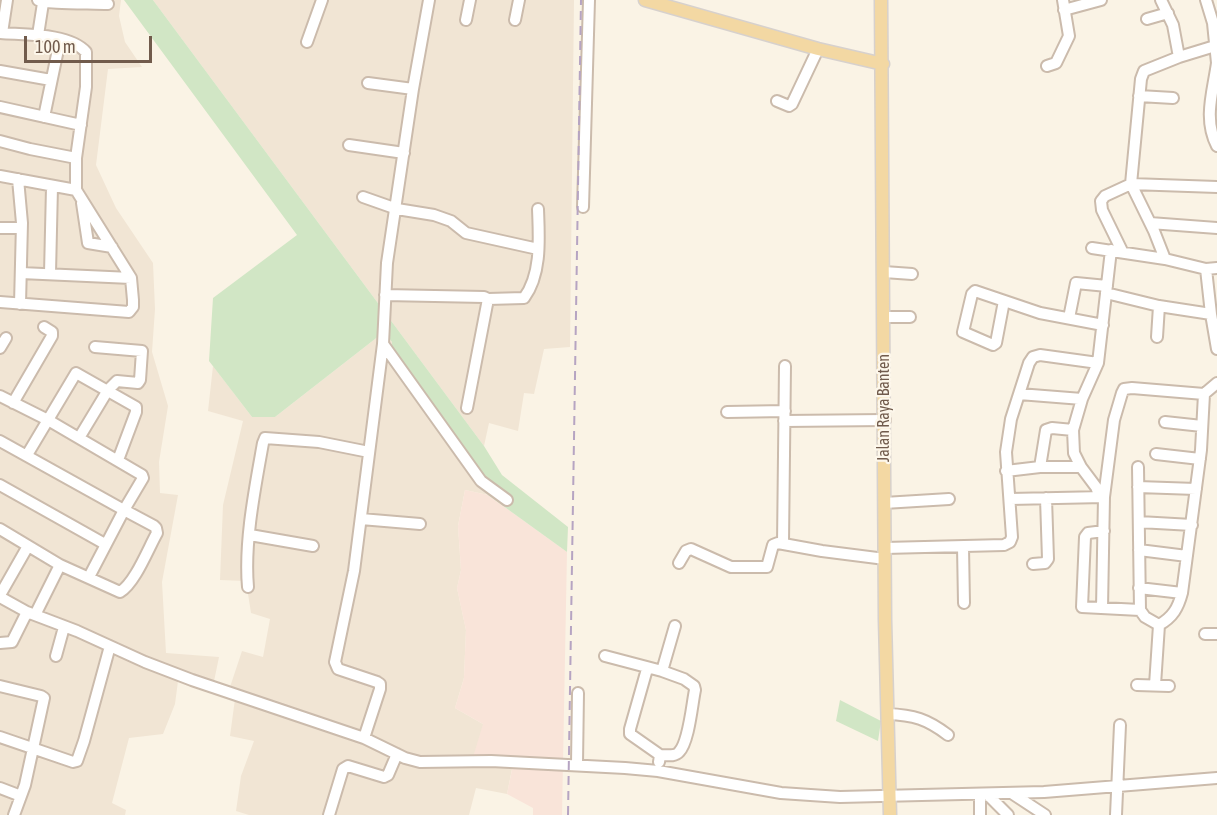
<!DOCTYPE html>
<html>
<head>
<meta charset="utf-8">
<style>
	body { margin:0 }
	#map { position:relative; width:1217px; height:815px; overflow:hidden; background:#faf3e5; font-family:"Asap Condensed",sans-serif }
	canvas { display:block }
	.scale { position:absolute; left:24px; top:36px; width:128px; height:27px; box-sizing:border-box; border:3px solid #715b4c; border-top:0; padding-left:8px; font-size:18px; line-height:21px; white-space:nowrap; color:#715b4c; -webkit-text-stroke:4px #fdf7eb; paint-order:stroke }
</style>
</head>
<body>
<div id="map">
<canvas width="1217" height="815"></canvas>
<div class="scale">100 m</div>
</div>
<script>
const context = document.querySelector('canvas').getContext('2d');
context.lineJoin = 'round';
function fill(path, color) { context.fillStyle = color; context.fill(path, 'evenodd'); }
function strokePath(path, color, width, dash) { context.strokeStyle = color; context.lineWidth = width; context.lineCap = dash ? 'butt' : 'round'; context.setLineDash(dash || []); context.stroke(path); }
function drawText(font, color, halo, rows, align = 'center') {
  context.font = font + ' "Asap Condensed",sans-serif'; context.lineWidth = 4.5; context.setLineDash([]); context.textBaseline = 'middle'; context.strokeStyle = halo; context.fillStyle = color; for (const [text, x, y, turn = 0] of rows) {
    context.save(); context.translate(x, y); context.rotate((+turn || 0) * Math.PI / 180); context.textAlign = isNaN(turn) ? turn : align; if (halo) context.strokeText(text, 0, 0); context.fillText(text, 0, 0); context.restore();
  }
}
fill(new Path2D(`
	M0 0H121L119 16 125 42 142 67 108 69 96 165 116 208 153 263 155 309 152 352 168 406 159 462 160 493 178 495 162 582 166 653 219 657 212 691 178 681 175 704 163 734 129 738 112 803 126 810 125 815H0Z
	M153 0H574L570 347 544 349 534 394 524 393 518 431 489 423 484 446Z
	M384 332 392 342 391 362 488 495 465 490 458 526 461 570 457 588 466 630 464 678 455 708 483 724 513 764 507 794 476 788 469 815H249L236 811 241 776 254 741 230 736 235 699 227 696 242 651 263 657 270 619 251 613 246 581 220 580 223 505 243 421 208 411 213 366 252 417H275Z`), '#f1e5d4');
fill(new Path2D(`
	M465 490 488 495 567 552 562 815H533V808L507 794 513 765 471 764 483 724 455 708 464 678 466 630 457 588 461 570 458 526Z`), '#f9e4d9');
fill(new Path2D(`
	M124 0H153L484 446 502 475 568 527 567 552 488 495 391 362 392 342 384 332 275 417H252L209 361 213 298 297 235Z
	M840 700 881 721 878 741 836 721Z`), '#d1e6c5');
const minor = new Path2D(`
	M38 0C44 4 95 3 108 4
	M1161 0 1173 25 1179 57
	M1206 0 1213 23 1217 63
	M1064 10 1101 0
	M1147 19 1168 13
	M466 20 470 0
	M515 20 519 0
	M0 33C24 35 69 33 86 52V87L76 158V190L131 278 133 300V307L129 312 0 302
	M2 33 7 0
	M38 35 43 3
	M307 42 322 0
	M1215 46 1179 57 1144 71 1141 79 1131 184 1217 187
	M1217 63C1213 92 1203 119 1217 146
	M1047 66 1056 63 1069 36 1063 0
	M0 71 51 80
	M368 83 413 89
	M1139 96 1173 98
	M777 101 789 106 792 104 818 49
	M0 107 81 125
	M44 117 60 40
	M0 141 30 149 76 158
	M349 145 404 153
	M0 176 76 190
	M18 179 22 223 20 304
	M363 197 397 209 434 215 451 221 466 233 538 249
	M82 203 88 243 112 247
	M583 207 589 0
	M1150 223 1217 228
	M0 228H21
	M1092 248 1165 259 1206 269 1217 268
	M1122 251 1102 210 1101 201 1105 196 1131 184 1154 231 1165 259
	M1206 269 1211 314
	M884 272 912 274
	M21 273 131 278
	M50 273 52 187
	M1106 293 1159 306 1211 314 1217 349
	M385 295 484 297 488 299 467 408
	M488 299 524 298C542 274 539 237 538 209
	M1004 301 996 343 993 345 963 332 972 294 975 291 1040 313 1103 325
	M884 317H910
	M1069 318 1076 283 1107 286
	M1157 337 1159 306
	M383 344 481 481 507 500
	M0 348 6 338
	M1019 394 1082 399
	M0 396 48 420 142 475 143 478 124 510 154 526 156 528 157 533C148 549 135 583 120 592L60 565 0 529
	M13 403 52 336V332L44 327
	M727 412 785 411
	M784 421 885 420
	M1165 422 1202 426
	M1073 430 1074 453 1081 467
	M79 438 108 390 117 381 138 383 140 380 142 351 95 347
	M0 441 124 510 89 577
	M1156 454 1200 459
	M27 455 76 373 136 407V412L118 460
	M1040 467H1081L1096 487 1100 497
	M1138 467 1140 610 1145 617 1159 625C1173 617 1178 608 1182 593L1201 450 1204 394 1217 383
	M1006 471 1040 467 1046 430 1052 428 1073 430 1082 399 1098 363 1111 250
	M0 485 105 544
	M1138 487 1196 489
	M1010 499 1104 497
	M884 503 949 499
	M361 519 420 524
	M1139 522 1192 525
	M1104 531 1088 533 1085 537 1082 607 1140 610
	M250 535 313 546
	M783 543 785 366
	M963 547 964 603
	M885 548 1004 545 1010 542 1012 537 1006 452 1011 419 1029 363 1033 357 1040 355 1098 363
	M1139 550 1187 556
	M679 563 686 551 691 549 731 567H767L773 545 778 543 822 551 885 559
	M1033 564 1045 563 1048 559 1046 498
	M248 587C244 542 255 488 263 443L265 438 319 442 369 452
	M1139 588 1182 593
	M0 595 28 546
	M0 597 27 612 77 631 145 662 192 680 364 738 405 758 420 762 491 761 625 768 658 771 781 793 840 797 1044 792 1217 778
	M1102 608 1104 497 1114 420 1122 393 1124 389 1132 388 1204 394
	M35 615 60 565
	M1205 634H1217
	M0 643 12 642 27 612
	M56 656 64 627
	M605 656 662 671 684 679 694 686 695 690C692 704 689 742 679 752 675 757 666 755 660 755
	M647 669 630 729V734L660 755 659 762
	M662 671 675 626
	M1137 685 1169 686
	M1155 685 1159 625
	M0 686 41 696 44 698 25 785 14 815
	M887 714C914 715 927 719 948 735
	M0 737 73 762 77 761 84 741 110 646
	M364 738 380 689V684L377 682 338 669 335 662 354 571 383 344 387 263 413 89 429 0
	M577 764 578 693
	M0 788 21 796
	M987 794 1008 815
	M1013 794 1045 815
	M329 815 343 769 348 766 384 777 388 775 397 754
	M980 815V795
	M1116 815 1120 725`);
const major = new Path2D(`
	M645 0 818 49 883 64
	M881 0 885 620 890 815`);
strokePath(minor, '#cbbbac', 14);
strokePath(major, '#d7d1cd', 15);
strokePath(minor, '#fff', 10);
strokePath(major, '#f3d8a3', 12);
strokePath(new Path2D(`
	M568 815 581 0`), '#b6a4c2', 2, [9, 6]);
drawText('16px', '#715b4c', '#fdf7eb', [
	["Jalan Raya Banten",884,408,-90]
]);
</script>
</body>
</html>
